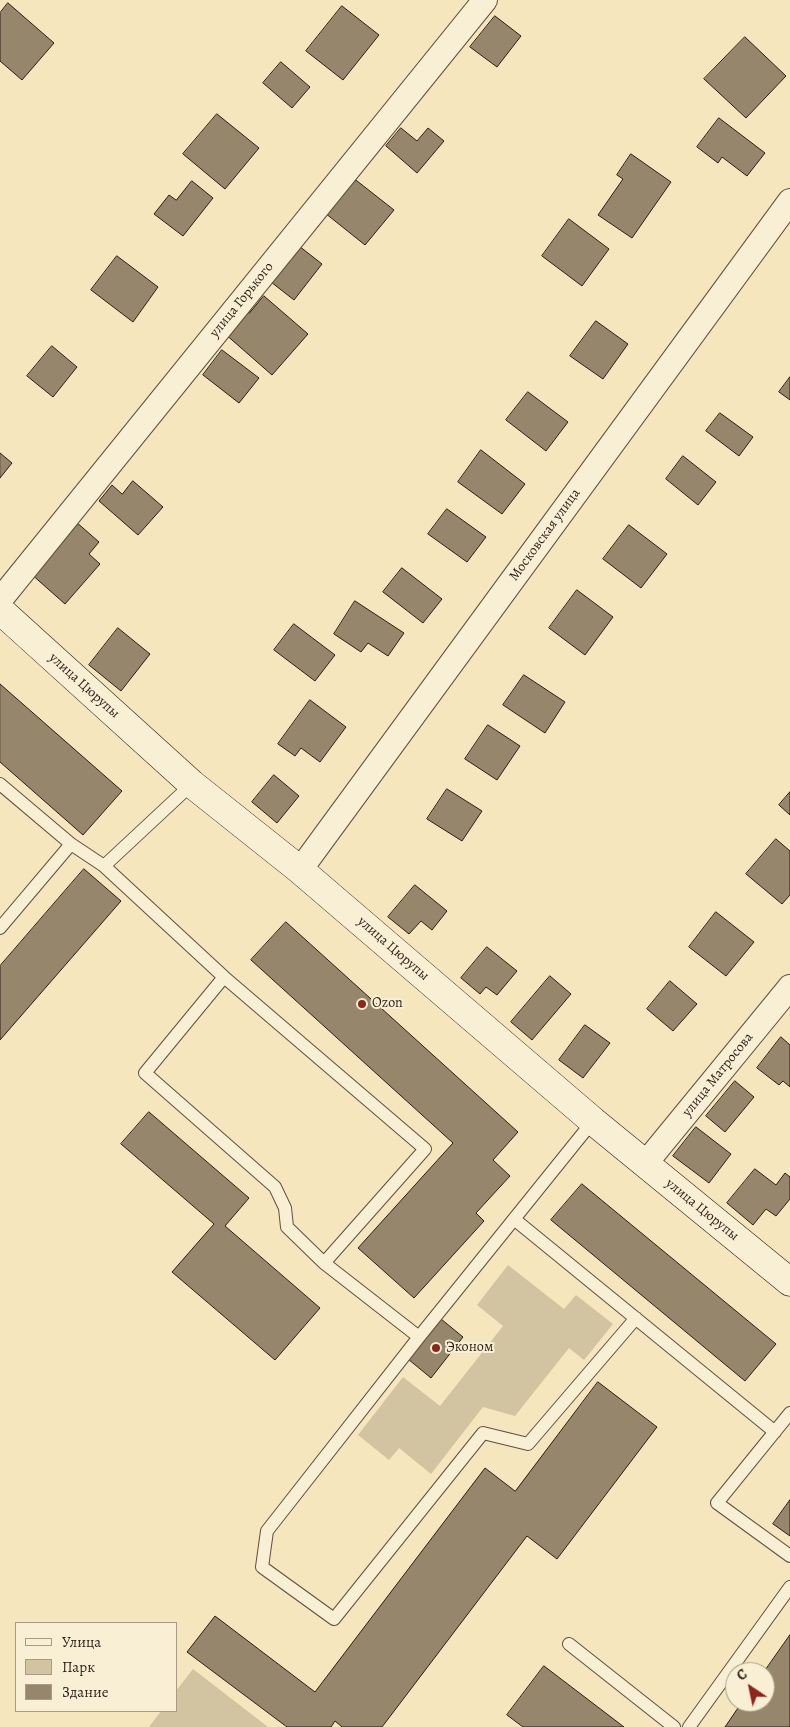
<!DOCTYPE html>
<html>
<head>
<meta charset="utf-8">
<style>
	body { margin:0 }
	#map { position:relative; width:790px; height:1727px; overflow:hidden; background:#f5e6be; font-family:Alegreya,serif }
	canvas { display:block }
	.legend { position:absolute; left:15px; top:1622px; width:162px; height:90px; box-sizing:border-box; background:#f8efd5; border:1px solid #a79b88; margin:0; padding:6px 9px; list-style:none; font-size:15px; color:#2e1d14 }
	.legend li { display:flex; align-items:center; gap:10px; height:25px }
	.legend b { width:25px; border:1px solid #a79b88 }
	.north { position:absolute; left:725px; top:1662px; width:50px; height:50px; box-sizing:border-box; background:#f8efd5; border:1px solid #a79b88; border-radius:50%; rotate:326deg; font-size:14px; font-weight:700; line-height:20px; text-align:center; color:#2e1d14 }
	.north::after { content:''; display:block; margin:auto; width:18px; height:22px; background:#8f2418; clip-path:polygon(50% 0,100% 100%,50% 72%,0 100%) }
</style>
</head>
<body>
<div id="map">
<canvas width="790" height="1727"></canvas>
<ul class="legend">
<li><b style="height:6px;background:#f8efd5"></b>Улица</li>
<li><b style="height:14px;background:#d3c4a1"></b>Парк</li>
<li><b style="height:14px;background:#95866c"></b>Здание</li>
</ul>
<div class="north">С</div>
</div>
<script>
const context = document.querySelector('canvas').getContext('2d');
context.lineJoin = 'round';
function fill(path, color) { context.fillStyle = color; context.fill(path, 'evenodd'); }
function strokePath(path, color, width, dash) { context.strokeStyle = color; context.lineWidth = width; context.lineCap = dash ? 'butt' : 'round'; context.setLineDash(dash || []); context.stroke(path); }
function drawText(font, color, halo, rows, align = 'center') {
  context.font = font + ' Alegreya,serif'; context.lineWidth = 4; context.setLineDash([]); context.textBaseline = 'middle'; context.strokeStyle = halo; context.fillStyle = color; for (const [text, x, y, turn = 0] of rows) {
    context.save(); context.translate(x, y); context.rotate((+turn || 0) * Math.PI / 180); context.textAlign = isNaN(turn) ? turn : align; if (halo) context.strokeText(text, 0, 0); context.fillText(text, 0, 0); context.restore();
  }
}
fill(new Path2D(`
	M508 1265 564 1309 576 1295 613 1324 584 1360 569 1348 515 1416 483 1407 431 1474 399 1448 389 1460 358 1435 403 1377 440 1406 503 1326 477 1305Z
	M193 1669 268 1727H149L161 1711H176V1691Z`), '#d3c4a1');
const building = new Path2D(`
	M8 3 54 43 22 80 0 61V13Z
	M342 6 379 35 343 80 306 51Z
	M495 16 521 36 497 67 470 47Z
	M745 37 786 76 746 118 704 79Z
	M281 62 310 87 292 108 263 83Z
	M217 114 259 148 225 189 183 154Z
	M719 118 765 153 747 176 722 157 718 163 697 147Z
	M401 128 417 141 428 128 444 141 417 173 386 146Z
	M631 154 671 182 632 238 598 215 623 179 617 175Z
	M352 177 394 210 365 245 325 213Z
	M192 181 213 198 183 236 154 214 169 195 176 200Z
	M569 219 609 249 582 286 542 256Z
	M299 246 322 264 294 300 271 282Z
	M117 256 158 287 133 322 91 290Z
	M264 296 308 334 272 375 224 333 245 309 249 313Z
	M596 321 628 344 603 379 570 356Z
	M52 346 77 367 53 397 27 376Z
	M222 350 259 378 239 403 203 375Z
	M790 377V400L779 392Z
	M528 392 568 422 546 451 506 420Z
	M720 413 753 437 739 456 706 431Z
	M481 450 525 484 502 514 458 482Z
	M0 453 12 463 0 478Z
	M683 456 716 482 698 505 666 479Z
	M133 481 163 507 138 535 99 501 112 485 122 494Z
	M447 509 486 537 467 562 428 534Z
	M75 521 99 542 89 554 100 564 65 604 30 573Z
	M629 525 667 554 641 588 603 559Z
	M402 568 442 599 423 623 383 592Z
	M577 590 613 617 585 655 549 628Z
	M355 601 404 633 388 656 368 643 361 652 334 634Z
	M294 624 335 655 315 681 274 650Z
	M118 628 150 654 121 691 89 665Z
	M524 675 565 702 545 733 503 705Z
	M0 684 122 791 83 835 0 762Z
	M310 700 346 727 320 762 301 748 295 756 278 744Z
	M488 725 520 746 497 780 465 759Z
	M274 775 299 796 277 823 252 802Z
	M447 789 482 811 462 841 427 819Z
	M790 792V815L779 805Z
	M776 839 790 851V895L782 904 746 874Z
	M84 869 121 901 0 1040V966Z
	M415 885 447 911 432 930 421 921 409 934 388 917Z
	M716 912 754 942 726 976 689 947Z
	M286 922 518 1132 493 1160 510 1176 476 1213 484 1221 414 1298 358 1248 453 1143 251 960Z
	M487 947 517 971 497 995 486 987 480 994 461 978Z
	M550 976 571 994 532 1040 511 1022Z
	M670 981 697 1004 673 1031 647 1009Z
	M585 1025 610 1043 583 1078 559 1060Z
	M781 1037 790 1045V1087L783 1081 779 1085 757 1068Z
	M735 1081 754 1097 725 1132 706 1116Z
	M149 1112 249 1198 225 1226 320 1308 275 1360 172 1272 214 1224 121 1144Z
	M696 1127 731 1154 709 1183 673 1156Z
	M755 1169 776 1185 785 1173 790 1177V1199L776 1216 766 1209 753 1225 727 1203Z
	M582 1184 776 1344 745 1381 551 1220Z
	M441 1319 463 1337 431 1378 408 1359Z
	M598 1382 657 1427 557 1559 527 1536 382 1727H342L335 1721 331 1727H287L187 1652 215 1616 315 1692 485 1468 515 1491Z
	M790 1500V1536L773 1524Z
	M790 1635V1727H725L742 1702H765L764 1672Z
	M544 1666 624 1727H523L507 1715Z`);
fill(building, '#95866c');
strokePath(building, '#2e1d14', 1);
const lane = new Path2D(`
	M0 784 71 844 104 866 192 784
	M104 866 224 977 425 1149 324 1263
	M0 928 71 844
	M224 977 145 1073 275 1187 285 1208 287 1227 324 1263 419 1337
	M593 1121 419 1337 267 1531 262 1567 334 1619 483 1433 528 1444 636 1318
	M514 1219 775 1432
	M790 1413 717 1503 790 1556
	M569 1644 674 1727
	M689 1727 790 1587`);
const street = new Path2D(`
	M0 600 485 0
	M300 870 790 201
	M645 1164 790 987`);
const secondary = new Path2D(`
	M0 610 192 784 300 870 593 1121 790 1282`);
strokePath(lane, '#604f3e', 14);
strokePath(street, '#604f3e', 26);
strokePath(secondary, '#2e1d14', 29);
strokePath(lane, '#f8efd5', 12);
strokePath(street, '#f8efd5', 24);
strokePath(secondary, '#f8efd5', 28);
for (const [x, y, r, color] of [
	[362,1004,5,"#8f2418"],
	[436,1348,5,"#8f2418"]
]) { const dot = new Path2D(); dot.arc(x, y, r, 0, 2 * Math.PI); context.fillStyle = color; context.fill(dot); strokePath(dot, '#f8efd5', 2); }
drawText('14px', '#2e1d14', '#f8efd5', [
	["улица Горького",242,300,-51],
	["Московская улица",545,535,-54],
	["улица Цюрупы",84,686,42],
	["улица Цюрупы",393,949,41],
	["улица Матросова",718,1075,-51],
	["улица Цюрупы",702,1210,39]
]);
drawText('14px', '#2e1d14', '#f8efd5', [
	["Ozon",372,1004],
	["Эконом",446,1348]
], 'left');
</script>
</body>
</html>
